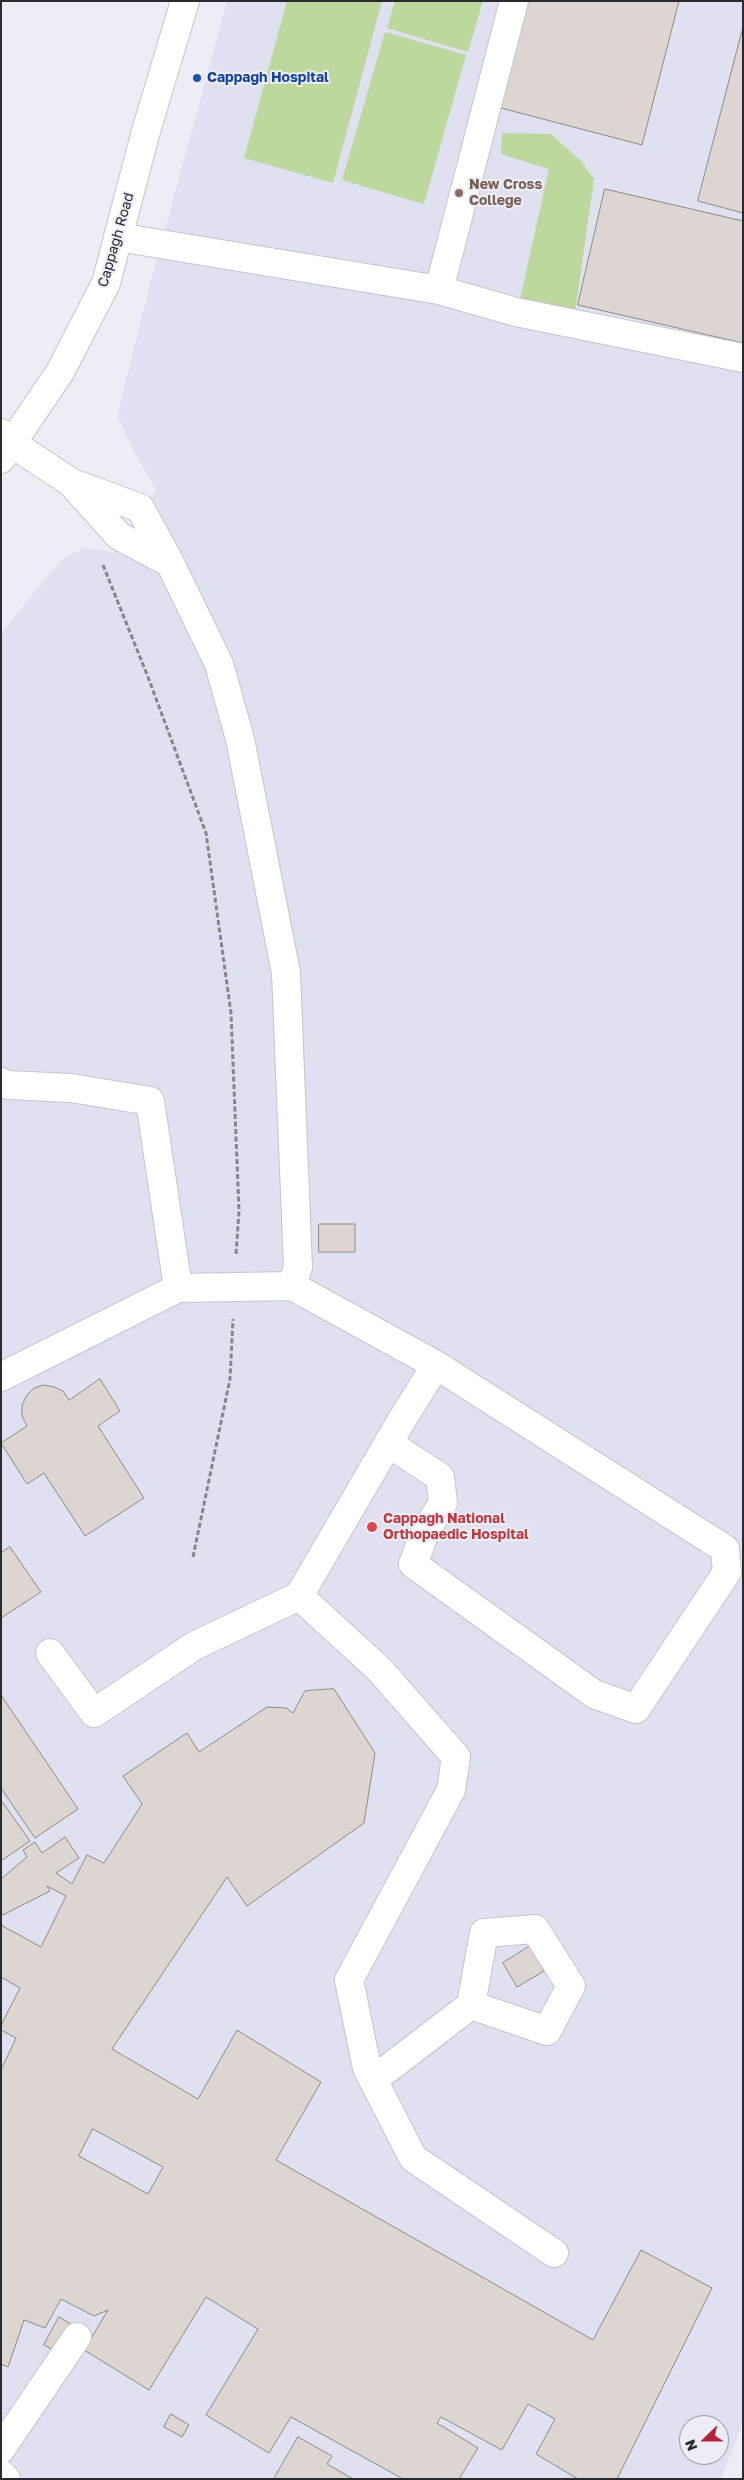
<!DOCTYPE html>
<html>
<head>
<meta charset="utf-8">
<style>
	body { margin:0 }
	#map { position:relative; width:744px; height:2480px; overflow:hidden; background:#ecedf5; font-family:"Golos Text",sans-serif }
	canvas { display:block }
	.frame { position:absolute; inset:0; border:2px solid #2a2b2e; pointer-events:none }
	.north { position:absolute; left:679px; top:2415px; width:50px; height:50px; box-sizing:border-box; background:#ecedf5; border:1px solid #9e9fa5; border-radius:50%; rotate:248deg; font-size:14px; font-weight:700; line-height:20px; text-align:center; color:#2a2b2e }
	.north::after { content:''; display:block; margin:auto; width:18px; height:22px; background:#b7253d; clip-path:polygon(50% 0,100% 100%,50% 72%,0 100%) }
</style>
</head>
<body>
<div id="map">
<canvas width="744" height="2480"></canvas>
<div class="frame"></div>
<div class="north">N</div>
</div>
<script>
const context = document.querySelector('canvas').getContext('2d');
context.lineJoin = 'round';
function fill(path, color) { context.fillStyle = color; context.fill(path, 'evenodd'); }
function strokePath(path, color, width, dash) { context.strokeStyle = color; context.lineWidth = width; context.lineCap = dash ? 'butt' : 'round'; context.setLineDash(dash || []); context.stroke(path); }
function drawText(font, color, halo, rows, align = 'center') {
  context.font = font + ' "Golos Text",sans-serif'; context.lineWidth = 4; context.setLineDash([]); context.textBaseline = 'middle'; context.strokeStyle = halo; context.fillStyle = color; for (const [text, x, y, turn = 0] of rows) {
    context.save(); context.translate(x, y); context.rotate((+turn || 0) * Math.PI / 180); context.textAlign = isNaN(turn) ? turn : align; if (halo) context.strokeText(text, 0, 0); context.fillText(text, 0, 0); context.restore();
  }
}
fill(new Path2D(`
	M227 1H743V2422L721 2479H1V633L62 559 84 548 114 552 156 490 134 452 117 416 152 277ZM689 2425H719V2455H689Z`), '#dfe1f0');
fill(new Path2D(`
	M287 1H382L333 183 244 158Z
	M395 1H483L468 52 387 28Z
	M385 32 466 55 424 204 342 180Z
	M502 133 551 134 581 161 594 179 574 320 520 299 549 169 501 154Z`), '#bed79d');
const building = new Path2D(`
	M529 1H679L642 145 501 108Z
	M743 27V213L698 201Z
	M605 189 743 221V343L578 305Z
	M319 1224H355V1252H319Z
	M100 1379 120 1411 98 1426 144 1498 85 1536 44 1473 27 1484 1 1443 27 1426 22 1416V1405L27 1395 34 1388 44 1385 54 1387 63 1391 69 1400Z
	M10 1547 41 1592 1 1618V1553Z
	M334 1689 375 1753 364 1823 247 1906 227 1877 112 2049 198 2099 237 2030 321 2082 276 2160 593 2340 641 2250 712 2288 617 2479H578L536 2454 555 2419 528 2404 502 2450 441 2417 437 2423 478 2448 459 2479H403L291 2417 269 2453 206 2415 258 2329 206 2297 149 2390 84 2350 108 2310 94 2316 61 2299 45 2328 24 2320 8 2367 1 2364V2070L16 2038 1 2030V2025L20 1988 1 1977V1925L41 1947 66 1896 47 1886 50 1891 3 1915 1 1912V1879L27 1857 23 1850 35 1842 42 1853 65 1837 79 1858 56 1873 72 1884 87 1855 104 1863 142 1804 123 1776 187 1733 199 1752 267 1707 286 1708 293 1713 305 1691ZM93 2129 163 2167 148 2194 79 2156Z
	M1 1695 78 1809 35 1838 1 1788Z
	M1 1800 30 1841 1 1861Z
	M530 1946 544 1971 517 1987 503 1963Z
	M59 2317 71 2324 55 2351 44 2345Z
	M171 2414 189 2425 182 2437 164 2427Z
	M298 2437 332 2456 327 2464 353 2479H274Z`);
fill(building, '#ddd5d1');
strokePath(building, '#908985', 1);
const minor = new Path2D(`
	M118 237 439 290 514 1
	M439 290 516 312 743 358
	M1 433 13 444 72 483 140 508 170 563 219 664 240 739 286 973 298 1267 292 1286
	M1 459 60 372 106 283 146 131 185 1
	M74 486 119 536 170 563
	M1 1082 8 1085 71 1088 150 1101 178 1288
	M1 1377 178 1288 292 1286 436 1365 403 1418 299 1596 194 1646 94 1713 50 1653
	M388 1443 440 1477 443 1503 426 1530 413 1564 594 1694 636 1709 727 1572 725 1549 436 1365
	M299 1596 379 1669 456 1757 451 1790 349 1980 367 2068 413 2158 554 2253
	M373 2080 471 2005 484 1933 535 1929 571 1986 547 2031 471 2005
	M1 2449 77 2337
	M1 2474 6 2479`);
strokePath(minor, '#c4c5cd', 30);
strokePath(new Path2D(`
	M103 565 148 677 206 833 231 1013 239 1211 236 1255
	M193 1557 230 1379 233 1319`), '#86878c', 3, [5, 2.5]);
strokePath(minor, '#fff', 28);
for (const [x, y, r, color] of [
	[197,78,5,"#1a4fb4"],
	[459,193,5,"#8d6e63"],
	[372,1527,6,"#e0444e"]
]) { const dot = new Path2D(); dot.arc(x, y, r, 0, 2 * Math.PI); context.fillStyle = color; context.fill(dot); strokePath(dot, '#ecedf5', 2); }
drawText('bold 14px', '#164399', '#ecedf5', [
	["Cappagh Hospital",207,78]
], 'left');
drawText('bold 14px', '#785e54', '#ecedf5', [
	["New Cross",469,185],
	["College",469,201]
], 'left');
drawText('14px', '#2a2b2e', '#ecedf5', [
	["Cappagh Road",116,240,-74]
]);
drawText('bold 14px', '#be3a42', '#ecedf5', [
	["Cappagh National",383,1519],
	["Orthopaedic Hospital",383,1535]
], 'left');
</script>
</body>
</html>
